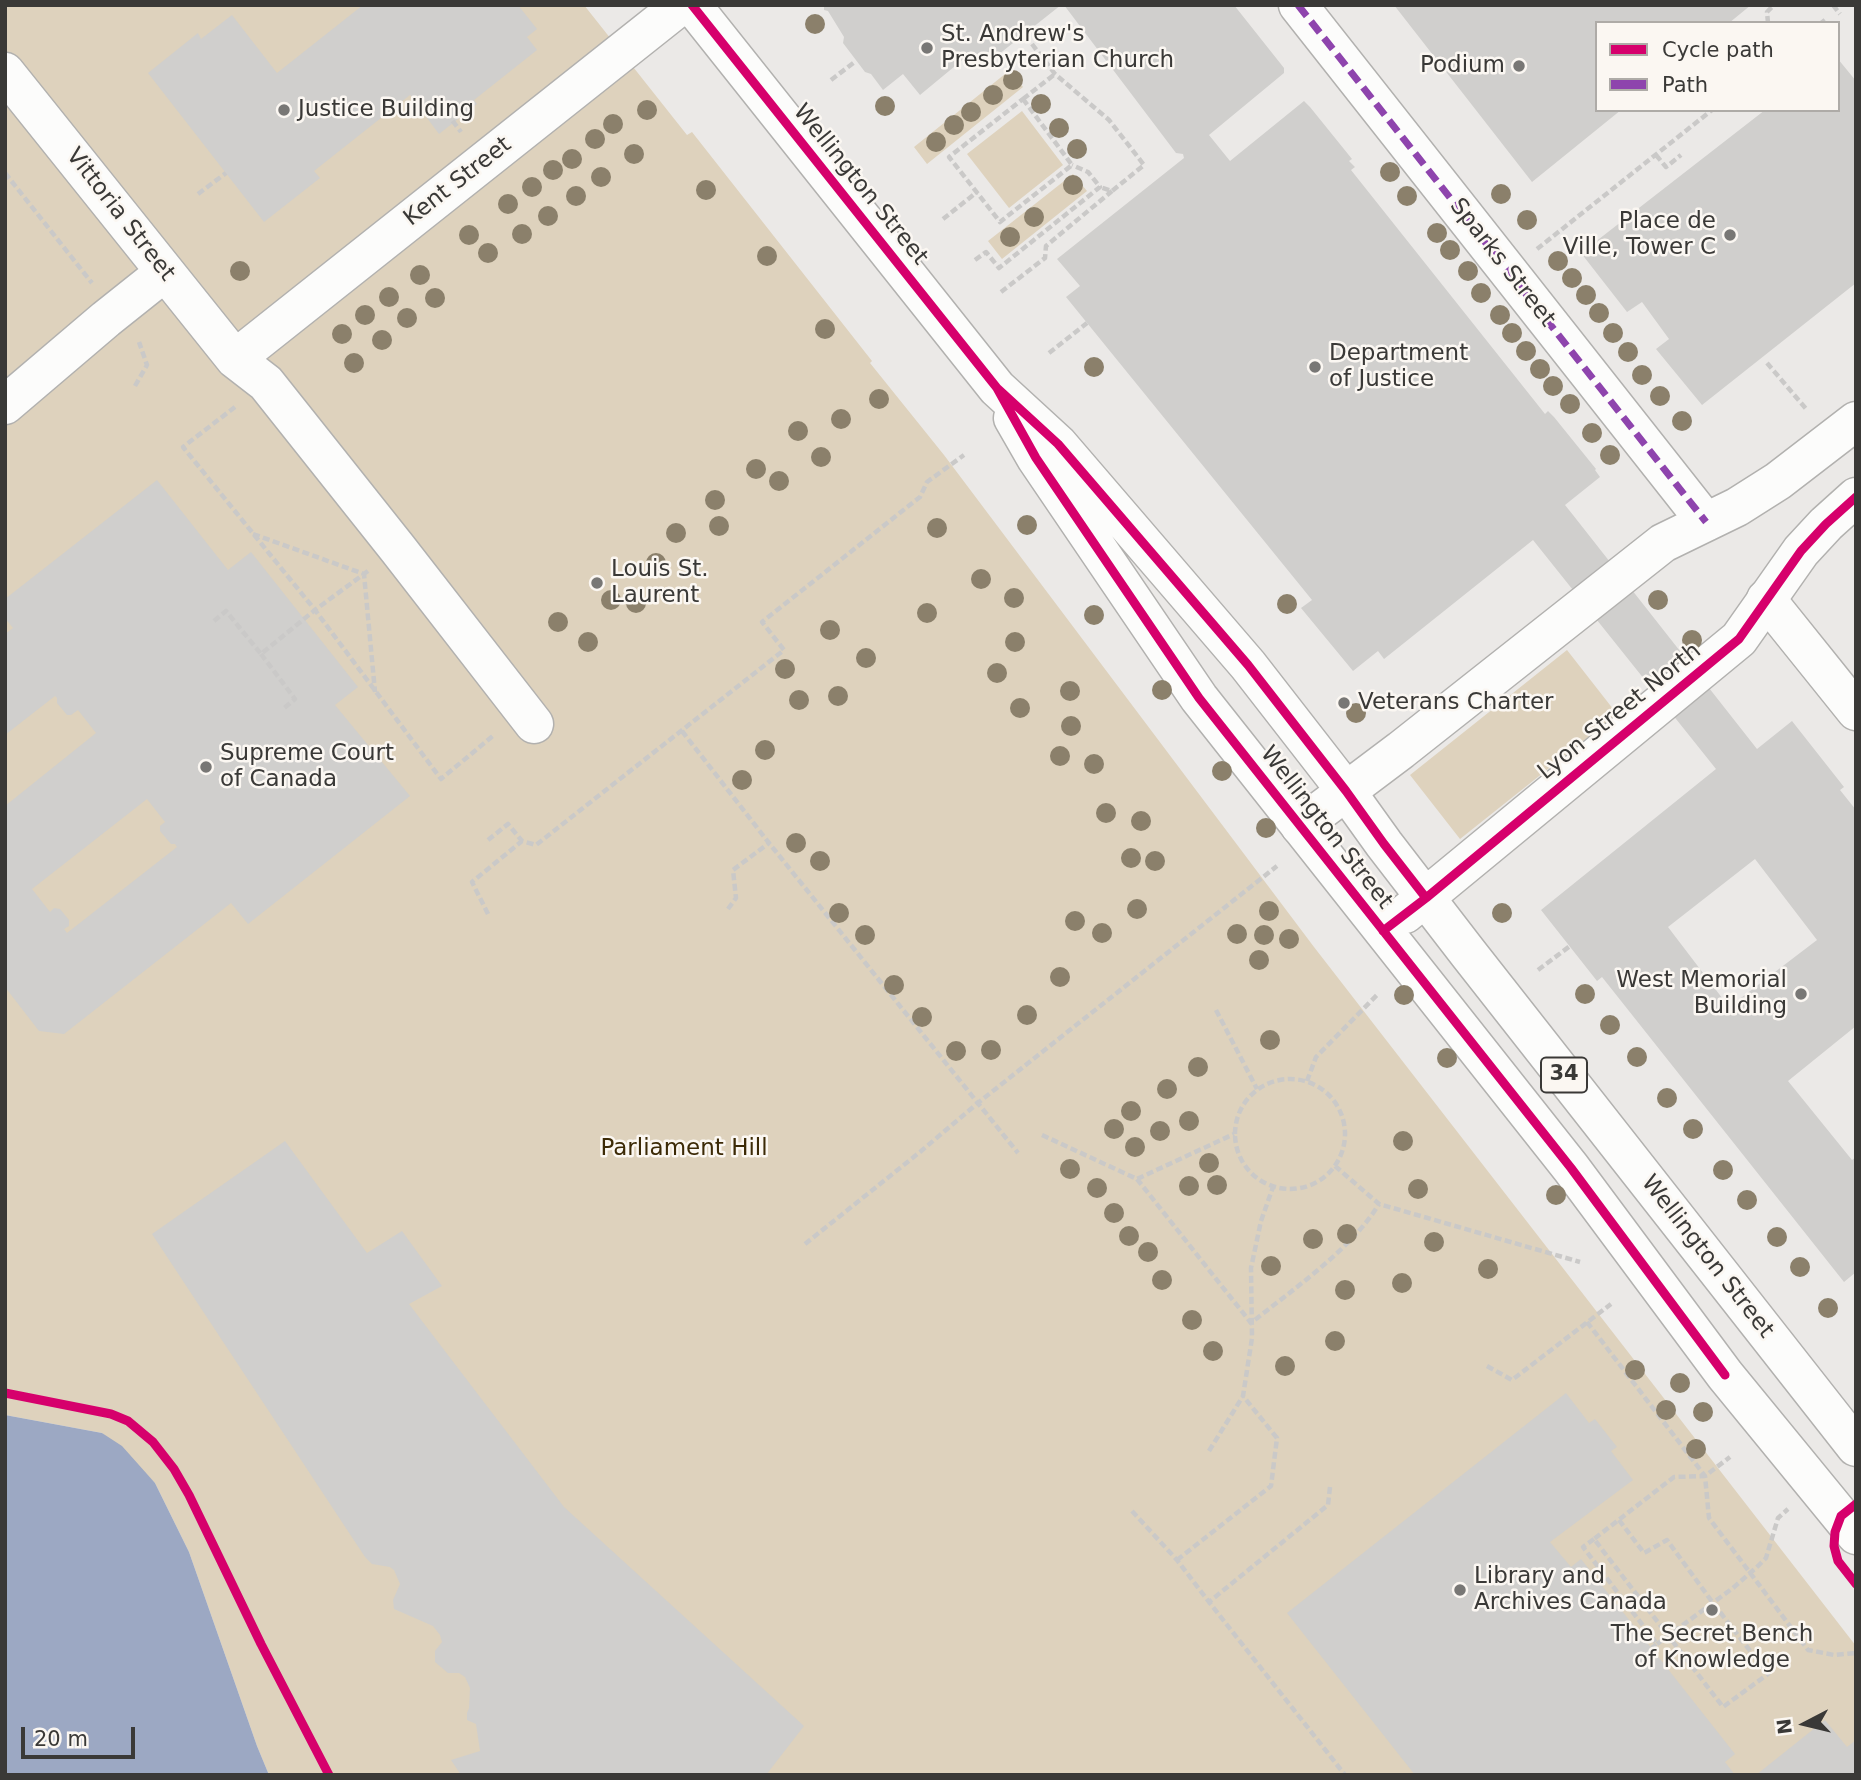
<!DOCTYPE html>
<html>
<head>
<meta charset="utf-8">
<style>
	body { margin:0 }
	#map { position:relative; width:1861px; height:1780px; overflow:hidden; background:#ebe9e7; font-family:"DejaVu Sans",sans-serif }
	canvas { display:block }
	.frame { position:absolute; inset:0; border:7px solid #3a3937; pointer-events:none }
	.legend { position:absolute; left:1595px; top:21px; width:245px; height:91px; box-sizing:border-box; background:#fbf7f2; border:2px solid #aeaba7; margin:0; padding:9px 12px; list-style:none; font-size:21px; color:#3a3937 }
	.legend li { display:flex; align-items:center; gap:14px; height:35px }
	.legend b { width:35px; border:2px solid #aeaba7 }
	.north { position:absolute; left:1770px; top:1689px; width:70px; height:70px; -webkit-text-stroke:5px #fbf7f2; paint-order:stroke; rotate:263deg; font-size:19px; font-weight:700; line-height:28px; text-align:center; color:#3a3937 }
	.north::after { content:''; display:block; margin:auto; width:24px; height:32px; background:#3a3937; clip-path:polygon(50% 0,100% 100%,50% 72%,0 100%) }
	.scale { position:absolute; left:21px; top:1727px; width:114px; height:32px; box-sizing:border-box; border:4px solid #3a3937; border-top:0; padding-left:9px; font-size:21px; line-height:24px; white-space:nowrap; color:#3a3937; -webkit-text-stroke:5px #fbf7f2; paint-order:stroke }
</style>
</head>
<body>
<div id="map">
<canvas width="1861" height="1780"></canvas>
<div class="frame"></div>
<ul class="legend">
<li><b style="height:9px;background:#d6006c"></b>Cycle path</li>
<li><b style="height:9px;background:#8e44ad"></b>Path</li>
</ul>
<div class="north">N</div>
<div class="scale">20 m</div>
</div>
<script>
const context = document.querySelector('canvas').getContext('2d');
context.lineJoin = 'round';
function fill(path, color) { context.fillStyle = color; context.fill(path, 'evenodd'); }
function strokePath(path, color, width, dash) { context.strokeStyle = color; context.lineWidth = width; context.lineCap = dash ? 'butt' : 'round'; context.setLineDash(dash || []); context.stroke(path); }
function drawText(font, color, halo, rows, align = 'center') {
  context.font = font + ' "DejaVu Sans",sans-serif'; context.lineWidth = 5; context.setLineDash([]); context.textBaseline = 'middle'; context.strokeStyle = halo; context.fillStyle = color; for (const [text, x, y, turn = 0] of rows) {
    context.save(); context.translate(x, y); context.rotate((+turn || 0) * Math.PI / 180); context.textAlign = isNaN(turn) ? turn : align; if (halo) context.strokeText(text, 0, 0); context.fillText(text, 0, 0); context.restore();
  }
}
fill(new Path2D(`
	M5 5H584L687 135 692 132 872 361 870 363 944 455 1314 947 1856 1646V1775H269L257 1746 189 1552 155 1483 102 1433 5 1415Z
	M1010 70 1023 87 927 164 914 147Z
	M1022 111 1063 165 1009 208 967 154Z
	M1073 174 1087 191 1002 259 988 241Z
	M1567 650 1617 714 1460 839 1410 775Z`), '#ded2bd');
fill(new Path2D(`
	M5 1415 102 1433 122 1446 155 1483 189 1552 257 1746 269 1775H5Z`), '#9ca8c3');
fill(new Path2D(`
	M363 5H518L537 29 527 37 537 50 474 100 477 104 439 134 410 95 314 171 320 178 264 222 148 73 198 33 201 39 232 15 277 73Z
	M824 5H1061L984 66 972 52 920 95 903 74 883 90 871 74 865 72 843 43 844 37 828 11 824 10Z
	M1064 5H1234L1284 68V73L1209 135 1230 161 1304 101 1310 107 1352 159 1349 161 1355 167 1351 170 1545 414 1548 411 1554 417 1596 469 1595 470 1600 477 1565 505 1573 515 1757 749 1792 721 1844 787 1840 790 1856 810V1026L1788 1081 1852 1160 1856 1157V1272L1844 1282 1602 977 1597 981 1541 910 1716 769 1533 540 1384 659 1378 651 1353 671 1301 608 1312 600 1066 297 1080 286 1057 259 1184 158 1183 154 1176 153ZM1755 859 1817 940 1729 1007 1668 927Z
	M1394 5H1751L1729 23H1597V110H1621L1532 182Z
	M1838 59 1856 81V283L1702 405 1656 349 1669 339 1642 302 1627 312 1581 253 1765 110H1838Z
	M157 480 228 570 251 552 358 687 335 705 410 796 248 924 231 903 64 1034 39 1031 5 987V806L96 733 78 710 71 715H67L57 703V698L55 696 5 735V634L13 628 5 618V599ZM147 799 165 822 160 826V831L171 844H175L177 847 67 933 64 929 69 926V920L60 909 54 908 50 912 32 889Z
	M285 1141 367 1253 402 1231 442 1286 409 1304 564 1507 804 1726 766 1775H461L451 1760 480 1751 476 1724 467 1720V1713L469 1708 470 1688 465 1677 459 1673H448L435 1662V1651L442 1642 440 1635 433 1626 394 1609 393 1600 400 1584 394 1570 390 1567 372 1564 365 1557 152 1234Z
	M1566 1393 1589 1423 1595 1419 1617 1447 1611 1451 1633 1480 1550 1542 1571 1567 1581 1559 1735 1754 1725 1762 1735 1775H1415L1287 1613Z
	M1825 1720 1847 1747 1856 1740V1775H1756Z`), '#d0cfcd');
const minor = new Path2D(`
	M1298 5 1706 522
	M5 72 235 359 266 383 398 549 534 724
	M235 359 681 5
	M5 405 106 319 165 272
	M1766 599 1856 711
	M1300 826 1401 750 1663 543 1737 507 1778 481 1856 421`);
const major = new Path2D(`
	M692 5 997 388 1058 444 1248 665 1346 791 1384 844 1468 953 1856 1447
	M1013 418 1036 458 1199 698 1571 1168 1725 1375 1856 1535
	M1405 914 1739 639 1801 551 1826 524 1856 497`);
strokePath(minor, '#b2b1af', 41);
strokePath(major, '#b2b1af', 41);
strokePath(new Path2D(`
	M1833 5 1840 14
	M1768 23 1767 12 1774 5
	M1821 23 1825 20
	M1032 44 1055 74 1109 120 1144 165 1112 191 1100 187
	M831 80 856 61
	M1023 99 1072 165 1000 222 949 157Z
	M1023 99 1055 74
	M440 104 461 132
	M1656 155 1666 167 1681 155
	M5 173 92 283
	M198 194 226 173
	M943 219 977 192
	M1537 249 1712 110
	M975 260 986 252 999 268 1100 187 1088 172 1072 165
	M1001 292 1045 258 1046 246 1112 191
	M1049 353 1087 323
	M1767 363 1807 410
	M135 386 147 365 139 342
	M235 407 183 447 315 610 441 779 494 735
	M253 534 364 574 375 692
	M214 621 226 611 261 654 315 610 368 571
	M261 654 295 699 283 709
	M682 731 769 843 1018 1153
	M488 840 508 824 522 841 536 845 784 650 762 622 920 497 927 482 964 455
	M728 909 736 898 733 870 769 843
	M488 914 472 882 522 841
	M1538 970 1570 946
	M1216 1010 1257 1089
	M1235 1134a55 55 0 1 1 110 0a55 55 0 1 1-110 0Z
	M1307 1081 1316 1057 1377 995
	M1042 1135 1137 1179 1234 1134
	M1335 1166 1379 1204 1580 1262
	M1137 1179 1251 1323C1292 1290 1352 1249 1379 1204
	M805 1244 920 1152 979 1102 1277 866
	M1587 1322 1705 1476 1709 1518 1808 1650 1834 1655 1856 1653
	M1487 1366 1512 1380 1611 1304
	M1209 1451 1243 1396 1252 1338 1251 1268 1261 1221 1273 1187
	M1330 1487 1328 1505 1209 1602 1345 1775
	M1132 1511 1177 1560 1209 1602
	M1619 1520 1644 1553 1667 1540 1713 1603 1768 1674 1723 1707 1594 1539 1674 1477 1705 1476 1730 1457
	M1594 1539 1583 1547 1657 1644 1652 1648
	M1177 1560 1271 1486 1277 1438 1243 1396
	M1657 1644 1733 1588 1758 1566 1766 1558 1778 1518 1788 1509`), '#cac9c8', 4.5, [7, 3.5]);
strokePath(minor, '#fcfcfb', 38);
strokePath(major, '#fcfcfb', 38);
strokePath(new Path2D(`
	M1298 5 1706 522`), '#8e44ad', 7, [14, 7]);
strokePath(new Path2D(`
	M692 5 997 388 1058 444 1248 665 1346 791 1384 844 1426 898
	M997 388 1036 458 1199 698 1571 1168 1725 1375
	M1383 931 1426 898 1739 639 1801 551 1826 524 1856 497
	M5 1393 111 1414 128 1421 153 1442 174 1469 189 1495 261 1644 329 1775
	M1856 1504 1841 1516 1835 1532 1834 1546 1838 1561 1856 1584`), '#d6006c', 9);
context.fillStyle = '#8b806b';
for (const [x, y] of [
	[815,24],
	[1013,80],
	[993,95],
	[1041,104],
	[885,106],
	[647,110],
	[971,112],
	[613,124],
	[954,125],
	[1059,128],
	[595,139],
	[936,142],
	[1077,149],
	[634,154],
	[572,159],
	[553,170],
	[1390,172],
	[601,177],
	[1073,185],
	[532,187],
	[706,190],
	[1501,194],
	[576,196],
	[1407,196],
	[508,204],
	[548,216],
	[1034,217],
	[1527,220],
	[1437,233],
	[522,234],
	[469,235],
	[1010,237],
	[1450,250],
	[488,253],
	[767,256],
	[1558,261],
	[240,271],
	[1468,271],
	[420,275],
	[1572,278],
	[1481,293],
	[1586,295],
	[389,297],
	[435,298],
	[1599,313],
	[365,315],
	[1500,315],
	[407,318],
	[825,329],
	[1512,333],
	[1613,333],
	[342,334],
	[382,340],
	[1526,351],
	[1628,352],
	[354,363],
	[1094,367],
	[1540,369],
	[1642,375],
	[1553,386],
	[1660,396],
	[879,399],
	[1570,404],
	[841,419],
	[1682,421],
	[798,431],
	[1592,433],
	[1610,455],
	[821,457],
	[756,469],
	[779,481],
	[715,500],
	[1027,525],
	[719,526],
	[937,528],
	[676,533],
	[656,563],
	[981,579],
	[1014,598],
	[611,600],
	[1658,600],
	[636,603],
	[1287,604],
	[927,613],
	[1094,615],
	[558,622],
	[830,630],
	[1692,640],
	[588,642],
	[1015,642],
	[866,658],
	[785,669],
	[997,673],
	[1162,690],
	[1070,691],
	[838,696],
	[799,700],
	[1020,708],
	[1356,713],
	[1071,726],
	[765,750],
	[1060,756],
	[1094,764],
	[1222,771],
	[742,780],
	[1106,813],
	[1141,821],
	[1266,828],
	[796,843],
	[1131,858],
	[820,861],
	[1155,861],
	[1137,909],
	[1269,911],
	[839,913],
	[1502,913],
	[1075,921],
	[1102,933],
	[1237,934],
	[865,935],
	[1264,935],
	[1289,939],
	[1259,960],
	[1060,977],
	[894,985],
	[1585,994],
	[1404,995],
	[1027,1015],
	[922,1017],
	[1610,1025],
	[1270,1040],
	[991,1050],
	[956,1051],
	[1637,1057],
	[1447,1058],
	[1198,1067],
	[1167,1089],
	[1667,1098],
	[1131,1111],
	[1189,1121],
	[1114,1129],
	[1693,1129],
	[1160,1131],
	[1403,1141],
	[1135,1147],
	[1209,1163],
	[1070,1169],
	[1723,1170],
	[1217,1185],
	[1189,1186],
	[1097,1188],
	[1418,1189],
	[1556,1195],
	[1747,1200],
	[1114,1213],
	[1347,1234],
	[1129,1236],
	[1777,1237],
	[1313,1239],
	[1434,1242],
	[1148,1252],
	[1271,1266],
	[1800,1267],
	[1488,1269],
	[1162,1280],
	[1402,1283],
	[1345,1290],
	[1828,1308],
	[1192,1320],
	[1335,1341],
	[1213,1351],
	[1285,1366],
	[1635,1370],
	[1680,1383],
	[1666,1410],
	[1703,1412],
	[1696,1449]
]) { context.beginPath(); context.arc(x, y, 10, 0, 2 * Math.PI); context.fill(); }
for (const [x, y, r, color] of [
	[927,48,7,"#787775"],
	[1519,66,7,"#787775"],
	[284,110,7,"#787775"],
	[1730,235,7,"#787775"],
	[1315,367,7,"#787775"],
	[597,583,7,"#787775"],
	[1344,703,7,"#787775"],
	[206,767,7,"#787775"],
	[1801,994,7,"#787775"],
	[1460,1590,7,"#787775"],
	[1712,1610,7,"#787775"]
]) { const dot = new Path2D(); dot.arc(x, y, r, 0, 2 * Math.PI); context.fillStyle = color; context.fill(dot); strokePath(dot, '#fbf7f2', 2.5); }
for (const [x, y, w] of [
	[1564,1075,46]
]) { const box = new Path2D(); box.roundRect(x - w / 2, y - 17.5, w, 35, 5); context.fillStyle = '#fbf7f2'; context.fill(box); strokePath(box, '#3a3937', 2); }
drawText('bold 21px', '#3a3937', null, [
	["34",1564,1075]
]);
drawText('23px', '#3a3937', '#fbf7f2', [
	["St. Andrew's",941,35],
	["Presbyterian Church",941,61],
	["Podium",1505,66,"right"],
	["Justice Building",298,110],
	["Place de",1716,222,"right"],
	["Ville, Tower C",1716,248,"right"],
	["Department",1329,354],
	["of Justice",1329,380],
	["Louis St.",611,570],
	["Laurent",611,596],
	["Veterans Charter",1358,703],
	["Supreme Court",220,754],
	["of Canada",220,780],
	["West Memorial",1787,981,"right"],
	["Building",1787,1007,"right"],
	["Library and",1474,1577],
	["Archives Canada",1474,1603],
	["The Secret Bench",1712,1635,"center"],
	["of Knowledge",1712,1661,"center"]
], 'left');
drawText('23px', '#3a3937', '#fbf7f2', [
	["Kent Street",458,182,-38],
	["Wellington Street",860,185,51],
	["Vittoria Street",120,215,52],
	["Sparks Street",1502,263,52],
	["Lyon Street North",1620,712,-39],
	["Wellington Street",1326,828,52],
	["Wellington Street",1707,1257,52]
]);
drawText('23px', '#3c2a06', '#fbf7f2', [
	["Parliament Hill",684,1149]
]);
</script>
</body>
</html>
